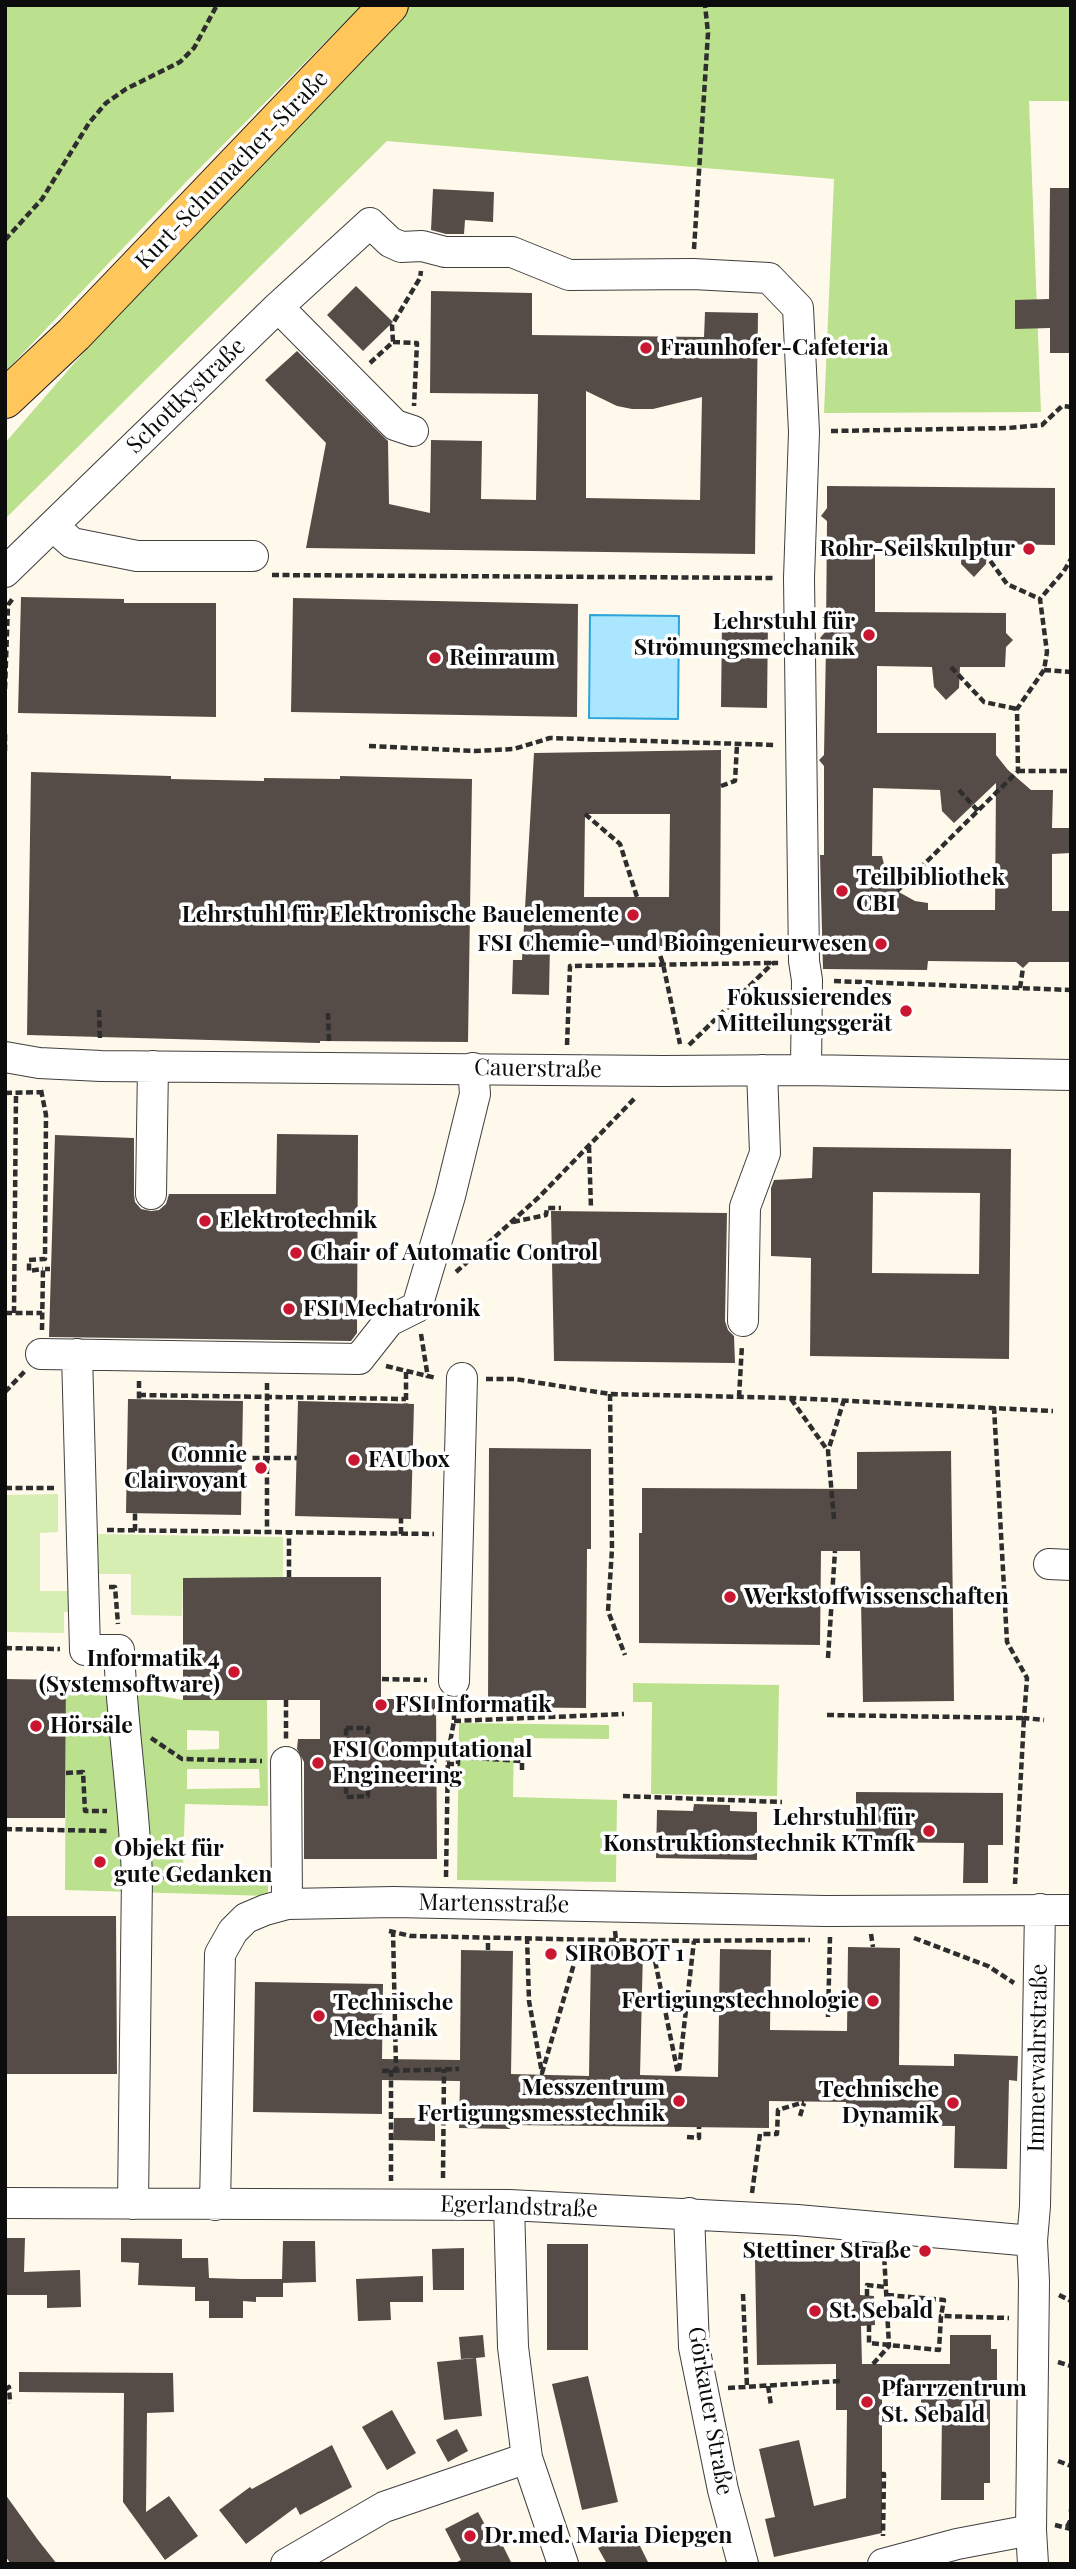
<!DOCTYPE html>
<html>
<head>
<meta charset="utf-8">
<style>
	body { margin:0 }
	#map { position:relative; width:1076px; height:2569px; overflow:hidden; background:#fff9eb; font-family:"Playfair Display",serif }
	canvas { display:block }
	.frame { position:absolute; inset:0; border:7px solid #0c0c0c; pointer-events:none }
</style>
</head>
<body>
<div id="map">
<canvas width="1076" height="2569"></canvas>
<div class="frame"></div>
</div>
<script>
const context = document.querySelector('canvas').getContext('2d');
context.lineJoin = 'round';
function fill(path, color) { context.fillStyle = color; context.fill(path, 'evenodd'); }
function strokePath(path, color, width, dash) { context.strokeStyle = color; context.lineWidth = width; context.lineCap = dash ? 'butt' : 'round'; context.setLineDash(dash || []); context.stroke(path); }
function drawText(font, color, halo, rows, align = 'center') {
  context.font = font + ' "Playfair Display",serif'; context.lineWidth = 7; context.setLineDash([]); context.textBaseline = 'middle'; context.strokeStyle = halo; context.fillStyle = color; for (const [text, x, y, turn = 0] of rows) {
    context.save(); context.translate(x, y); context.rotate((+turn || 0) * Math.PI / 180); context.textAlign = isNaN(turn) ? turn : align; if (halo) context.strokeText(text, 0, 0); context.fillText(text, 0, 0); context.restore();
  }
}
fill(new Path2D(`
	M58 1494V1532L40 1533V1591H79L78 1612H64V1633L5 1632V1495Z
	M92 1534 283 1537V1579L183 1578 182 1616 131 1615V1574H92Z`), '#d6eeb1');
fill(new Path2D(`
	M5 5H362L185 183 5 372Z
	M409 5H1071V101H1029L1041 412 824 413 834 179 387 141 5 519V443L203 215Z
	M66 1680 183 1700H267L268 1806 185 1804 183 1869 268 1870V1896L65 1890ZM187 1730 219 1731V1749L187 1750ZM187 1769H259L260 1788 187 1789Z
	M633 1683 779 1685 777 1796 651 1794 652 1702H633Z
	M459 1723 609 1725V1739L514 1738 513 1797 617 1800 616 1882 457 1880Z`), '#bbe08e');
const water = new Path2D(`
	M590 615 679 616 678 719 589 718Z`);
fill(water, '#aae6fd');
strokePath(water, '#29a5db', 2);
fill(new Path2D(`
	M1050 188H1071V353H1050V328L1015 329V300L1049 299Z
	M433 189 494 192 493 222 465 220 464 234H446L431 230Z
	M356 286 393 322 363 351 327 315Z
	M431 291 532 293V335L704 337 705 312 758 313 755 554 306 548 326 443 265 380 297 351 388 441 389 504 430 513 431 440 482 441 481 499 536 500 538 394 430 393ZM586 391 617 406 632 409H653L702 397 700 500 586 498Z
	M827 486 1055 488V545L987 544 986 564 974 577 961 564 962 544 875 543V612L1006 613V633L1013 640 1006 647 1005 667H960L959 688 946 700 934 687 932 667 877 666V733H996V755L1008 770 1031 790H1053L1052 828H1071V853L1052 854V911H1071V962H1029L1023 968 1016 962 928 961 927 970 823 969 820 855H824V766L819 760 824 755 826 645 820 638 826 631 827 521 821 516 827 508ZM996 783 995 910H928V903L915 901 897 891 887 877 882 856H872L873 788 940 790 942 811 954 823Z
	M21 597 124 599V603H216V717L18 713Z
	M293 598 578 604 577 717 291 712Z
	M722 619H768L767 708 721 707Z
	M721 750 720 947 550 944 549 995 512 994 513 960H522L534 753ZM585 814H670L669 897H584Z
	M31 772 171 776V779L264 781V778L340 779V776L472 779 468 1042 320 1041V1043L27 1035Z
	M277 1134 358 1135 357 1333 351 1341 49 1337 55 1135 134 1138V1194L135 1202 141 1209 151 1211 159 1210 166 1204 169 1194H276Z
	M813 1147 1011 1149 1009 1359 810 1356 811 1258 771 1256V1188L774 1180 812 1178ZM873 1192 980 1193 979 1274 872 1273Z
	M551 1211 727 1213 725 1321 728 1330 734 1336 735 1363 554 1361Z
	M128 1399 243 1401 241 1515 126 1513Z
	M298 1401 414 1404 411 1519 295 1516Z
	M489 1448 591 1449V1549H587L586 1708 488 1707Z
	M951 1451 954 1701 863 1702 860 1551H821L820 1645 639 1643V1533H642V1488L857 1489V1452Z
	M289 1577H381V1699H436L437 1859H304V1762L297 1749 298 1739H320V1700H183V1578Z
	M5 1679 66 1680 65 1818H5Z
	M856 1792 1003 1793V1845H988V1883H963L964 1843 856 1842Z
	M694 1804 730 1805V1811L757 1812V1860L656 1858 657 1810 693 1811Z
	M5 1916H116L117 2074H5Z
	M848 1947 900 1948 899 2065 954 2066V2054L1018 2056 1017 2081 1009 2080 1007 2169 954 2168 955 2126 846 2125V2102L769 2101V2128L510 2125V2129L459 2128 460 2081 382 2080V2114L253 2112 255 1982 383 1984 382 2059 460 2060 461 1950 513 1951 511 2074 589 2076 591 1949 643 1950 640 2075 718 2077 720 1949 771 1950 770 2030 847 2031Z
	M394 2118H435V2141L393 2140Z
	M5 2238H25L24 2272 80 2270 81 2307 47 2308V2295H5Z
	M121 2238 182 2239V2258H208L209 2278 242 2279H282L283 2241H315L316 2282 283 2283V2297H256V2302L243 2301V2318H209V2301H195V2287L138 2285 139 2263 121 2262Z
	M547 2244H588V2350H547Z
	M464 2248V2290H433L432 2249Z
	M860 2259V2295L874 2296 875 2325 861 2326 862 2364H950V2335H991V2349H997V2380H990V2483H984V2500H941L942 2411H921V2395H882V2533L774 2557 765 2519 775 2517 759 2449 799 2440 814 2506 846 2498 847 2410H836V2364L757 2365 755 2260Z
	M423 2276V2302H390L391 2320 358 2321 356 2279Z
	M483 2335 485 2357 476 2358 482 2416 444 2420 437 2362 475 2358 461 2359 459 2337Z
	M19 2372 173 2373 174 2412 147 2413 146 2512 169 2496 198 2536 165 2560 123 2502 124 2393 19 2392Z
	M588 2376 618 2502 582 2510 552 2384Z
	M392 2410 416 2453 387 2470 362 2427Z
	M457 2429 468 2451 448 2462 436 2440Z
	M332 2445 352 2487 300 2515 296 2507 246 2544 219 2510 250 2487 252 2489Z
	M5 2494 38 2540 57 2564H11L5 2556Z
	M478 2512 495 2543 500 2540 512 2564H453L461 2560 445 2529Z
	M627 2534H634L649 2564H607L598 2548Z`), '#564c47');
const minor = new Path2D(`
	M278 307 395 425 413 431
	M53 526 72 543 137 556H253
	M5 572 278 307 370 223 390 242 401 247 422 246 445 252H512L569 275 693 274 769 278 798 308 804 432 799 578 804 961 807 980 806 1070
	M5 1057 39 1063 101 1066 663 1071 806 1070 1071 1075
	M151 1194 153 1066
	M743 1321 745 1207 765 1153 762 1070
	M41 1354 359 1359 389 1321 417 1307 450 1196 475 1094 473 1068
	M77 1354 85 1650H119C122 1725 134 1800 137 1876L133 2204
	M1049 1564 1071 1565
	M454 1681 462 1378
	M286 1762 287 1904
	M5 2203 509 2205 797 2220 1032 2241
	M215 2205 220 1954 233 1931 246 1918 265 1910 287 1904 394 1902 825 1911 1071 1910
	M509 2205 513 2347 527 2458 563 2564
	M689 2213 694 2347 723 2490 743 2564
	M286 2564 384 2507 527 2458
	M883 2564 957 2544 1031 2530
	M1033 2564 1031 2530 1034 2281 1032 2241 1035 2206 1040 1909`);
const major = new Path2D(`
	M5 399 74 334 389 5`);
strokePath(minor, '#3f3f3f', 32);
strokePath(major, '#1d1d1d', 40);
strokePath(new Path2D(`
	M5 240 42 199 89 123 106 103 126 89 180 62 194 48 217 5
	M694 249 708 33 705 5
	M393 342 417 343 414 406
	M370 363 393 342 392 325 420 278 421 271
	M831 431 1008 428 1042 425 1062 406 1071 407
	M978 544 1007 584 1040 599
	M272 575 774 578
	M951 667 984 702 1017 709
	M1044 670 1071 672
	M5 689 8 605 14 597
	M5 734V751
	M369 746 474 751 514 749 550 738 776 745
	M1018 771H1071
	M721 786 735 781 737 745
	M959 790 978 811
	M585 814 620 844 637 897
	M897 891 1018 771 1017 709 1044 670 1047 652 1040 599 1064 571 1071 559
	M657 946 663 964 680 1044
	M834 981 1071 990
	M1020 988 1023 968
	M99 1010 100 1040
	M328 1013 329 1042
	M567 1045 570 966 772 963
	M689 1045 773 963H780
	M41 1090 46 1115 45 1259 29 1260V1271L43 1269
	M5 1093 43 1092
	M589 1146 591 1208
	M513 1222 546 1215 547 1208H561
	M456 1272 539 1197 635 1098
	M357 1299 368 1307
	M5 1313H42
	M14 1313 16 1093
	M42 1330 43 1269H50
	M421 1334 428 1378
	M386 1366 436 1378
	M406 1372V1404
	M486 1379H515L610 1394 791 1398 1053 1411
	M139 1381V1399
	M267 1383V1532
	M5 1392 25 1371
	M610 1394 612 1549 608 1611 625 1655
	M139 1395 406 1399
	M739 1397 742 1345
	M791 1399 828 1451
	M994 1407 1007 1642 1027 1678 1024 1718 1044 1720
	M242 1458H297
	M5 1488H54
	M834 1519 828 1451 844 1400
	M107 1530 434 1534
	M135 1531V1513
	M401 1534V1518
	M289 1577V1533
	M109 1587H115L118 1624
	M5 1648 60 1649
	M828 1658 835 1551
	M382 1679 427 1680
	M286 1700V1739
	M827 1715 1024 1718 1015 1884
	M454 1721 624 1714
	M346 1728H368V1746L346 1747Z
	M151 1738 182 1759 262 1761
	M436 1752 448 1753
	M447 1764H458V1757L522 1761V1772
	M66 1773 83 1772 85 1811H107
	M368 1779V1796L346 1797V1780Z
	M623 1796 782 1802
	M826 1816 856 1815
	M5 1829 109 1831
	M162 1877 262 1881
	M446 1877 448 1753 454 1721V1705
	M393 1930 396 2069
	M389 1931 411 1936 651 1941 810 1940
	M615 1931 617 1949
	M871 1934 873 1947
	M527 1937 529 2001 542 2073 581 1940
	M914 1938 988 1966 1014 1983
	M651 1941 678 2074
	M488 1950V1937
	M828 2017 830 1937
	M391 2070V2181
	M679 2070 694 1941
	M382 2071 459 2069
	M800 2116 804 2103
	M687 2137 699 2138V2127
	M443 2178 444 2069
	M752 2193 760 2134H777L778 2110 804 2102
	M743 2294 747 2387
	M887 2295 944 2300 941 2316
	M1059 2295 1071 2301
	M867 2296V2285L885 2287
	M869 2325V2343L939 2350 941 2316 1009 2318
	M1058 2362 1071 2366
	M873 2364 889 2346 884 2253
	M768 2386 771 2405
	M728 2388 840 2381
	M5 2390 9 2387 10 2403
	M1058 2461 1071 2466
	M881 2474H884L883 2536
	M1071 2509V2512
	M1055 2525 1071 2529
	M1067 2527 1071 2519`), '#2e2e2e', 4.5, [7, 3.5]);
strokePath(minor, '#fff', 30);
strokePath(major, '#ffc75b', 38);
for (const [x, y, r, color] of [
	[646,348,7,"#ca1630"],
	[1029,549,7,"#ca1630"],
	[869,635,7,"#ca1630"],
	[435,658,7,"#ca1630"],
	[842,891,7,"#ca1630"],
	[633,915,7,"#ca1630"],
	[881,944,7,"#ca1630"],
	[906,1011,7,"#ca1630"],
	[205,1221,7,"#ca1630"],
	[296,1253,7,"#ca1630"],
	[289,1309,7,"#ca1630"],
	[354,1460,7,"#ca1630"],
	[261,1468,7,"#ca1630"],
	[730,1597,7,"#ca1630"],
	[234,1672,7,"#ca1630"],
	[381,1705,7,"#ca1630"],
	[36,1726,7,"#ca1630"],
	[318,1763,7,"#ca1630"],
	[929,1831,7,"#ca1630"],
	[100,1862,7,"#ca1630"],
	[551,1954,7,"#ca1630"],
	[873,2001,7,"#ca1630"],
	[319,2016,7,"#ca1630"],
	[679,2101,7,"#ca1630"],
	[953,2103,7,"#ca1630"],
	[925,2251,7,"#ca1630"],
	[815,2311,7,"#ca1630"],
	[867,2402,7,"#ca1630"],
	[470,2536,7,"#ca1630"]
]) { const dot = new Path2D(); dot.arc(x, y, r, 0, 2 * Math.PI); context.fillStyle = color; context.fill(dot); strokePath(dot, '#fff', 2.5); }
drawText('23px', '#0c0c0c', '#fff', [
	["Kurt-Schumacher-Straße",232,170,-46],
	["Schottkystraße",186,396,-44],
	["Cauerstraße",538,1069,1],
	["Martensstraße",494,1904,1],
	["Immerwahrstraße",1038,2058,-89],
	["Egerlandstraße",519,2207,2],
	["Görkauer Straße",710,2411,80]
]);
drawText('bold 23px', '#0c0c0c', '#fff', [
	["Fraunhofer-Cafeteria",660,348],
	["Rohr-Seilskulptur",1015,549,"right"],
	["Lehrstuhl für",855,622,"right"],
	["Strömungsmechanik",855,648,"right"],
	["Reinraum",449,658],
	["Teilbibliothek",856,878],
	["CBI",856,904],
	["Lehrstuhl für Elektronische Bauelemente",619,915,"right"],
	["FSI Chemie- und Bioingenieurwesen",867,944,"right"],
	["Fokussierendes",892,998,"right"],
	["Mitteilungsgerät",892,1024,"right"],
	["Elektrotechnik",219,1221],
	["Chair of Automatic Control",310,1253],
	["FSI Mechatronik",303,1309],
	["Connie",247,1455,"right"],
	["Clairvoyant",247,1481,"right"],
	["FAUbox",368,1460],
	["Werkstoffwissenschaften",744,1597],
	["Informatik 4",220,1659,"right"],
	["(Systemsoftware)",220,1685,"right"],
	["FSI Informatik",395,1705],
	["Hörsäle",50,1726],
	["FSI Computational",332,1750],
	["Engineering",332,1776],
	["Lehrstuhl für",915,1818,"right"],
	["Konstruktionstechnik KTmfk",915,1844,"right"],
	["Objekt für",114,1849],
	["gute Gedanken",114,1875],
	["SIROBOT 1",565,1954],
	["Fertigungstechnologie",859,2001,"right"],
	["Technische",333,2003],
	["Mechanik",333,2029],
	["Messzentrum",665,2088,"right"],
	["Fertigungsmesstechnik",665,2114,"right"],
	["Technische",939,2090,"right"],
	["Dynamik",939,2116,"right"],
	["Stettiner Straße",911,2251,"right"],
	["St. Sebald",829,2311],
	["Pfarrzentrum",881,2389],
	["St. Sebald",881,2415],
	["Dr.med. Maria Diepgen",484,2536]
], 'left');
</script>
</body>
</html>
